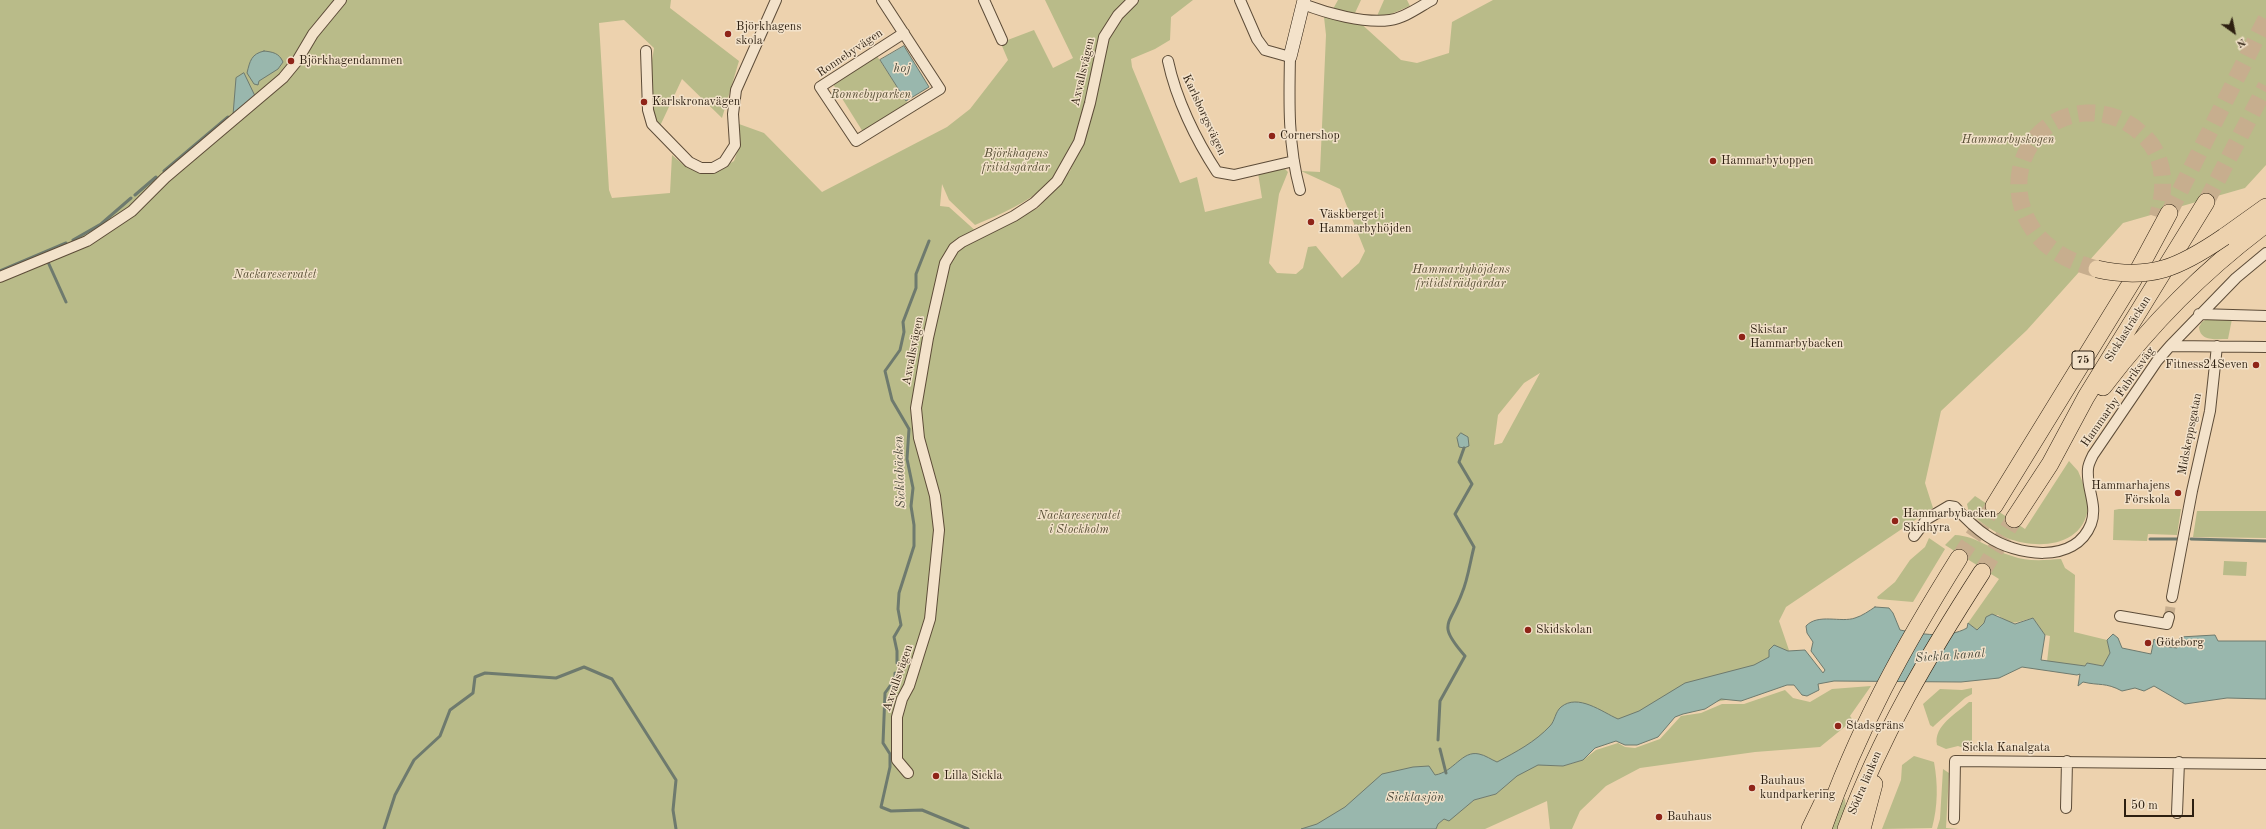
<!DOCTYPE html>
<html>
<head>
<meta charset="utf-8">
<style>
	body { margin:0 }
	#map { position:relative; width:2266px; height:829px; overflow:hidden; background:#edd2ae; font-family:"Old Standard TT",serif }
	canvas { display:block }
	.north { position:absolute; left:2214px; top:12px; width:40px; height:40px; -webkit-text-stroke:3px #f3e2ca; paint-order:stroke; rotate:147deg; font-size:11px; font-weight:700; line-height:16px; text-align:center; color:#2d1f10 }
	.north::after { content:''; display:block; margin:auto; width:14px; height:18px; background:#2d1f10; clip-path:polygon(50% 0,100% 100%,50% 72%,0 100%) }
	.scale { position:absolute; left:2124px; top:799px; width:70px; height:18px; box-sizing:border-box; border:2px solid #2d1f10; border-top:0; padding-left:5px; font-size:12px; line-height:14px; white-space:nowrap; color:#2d1f10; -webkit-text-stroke:3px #f3e2ca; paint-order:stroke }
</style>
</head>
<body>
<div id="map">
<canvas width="2266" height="829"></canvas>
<div class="north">N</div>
<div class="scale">50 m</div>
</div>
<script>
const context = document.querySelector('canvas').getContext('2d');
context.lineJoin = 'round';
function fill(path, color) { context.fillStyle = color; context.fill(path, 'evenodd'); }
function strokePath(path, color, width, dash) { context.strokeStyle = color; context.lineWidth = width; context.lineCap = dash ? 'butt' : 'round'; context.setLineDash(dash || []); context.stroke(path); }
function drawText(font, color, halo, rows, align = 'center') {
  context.font = font + ' "Old Standard TT",serif'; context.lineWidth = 3; context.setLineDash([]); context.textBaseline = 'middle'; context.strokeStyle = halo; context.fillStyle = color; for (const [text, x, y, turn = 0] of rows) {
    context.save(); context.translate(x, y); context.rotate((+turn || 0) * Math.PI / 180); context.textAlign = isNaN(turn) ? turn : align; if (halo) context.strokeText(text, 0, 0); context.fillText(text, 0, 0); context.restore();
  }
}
fill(new Path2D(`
	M0 0H671L670 8 739 61 722 118 682 79 660 126 651 111V67L654 48 624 20 599 23 609 190 612 198 670 193 672 155 686 167 716 171 734 161 739 147V124L764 133 822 192 947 127 970 109 1008 60 1002 46 1005 41 1034 30 1053 68 1073 58 1045 0H1193L1171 17 1170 40 1155 49 1131 59 1132 67 1180 183 1197 177 1205 212 1262 198 1258 173 1283 167 1288 172 1279 194 1269 263 1277 273 1296 274 1303 268 1308 247 1316 246 1342 278 1359 263 1365 251 1340 189 1301 171 1320 172 1326 35 1324 17 1357 20 1401 60 1417 63 1449 53 1452 22 1493 0H2266V165L2245 188 2123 223 2027 330 1941 411 1925 483 1933 508 1786 607 1779 621 1792 659 1758 694 1710 703 1544 765 1563 766 1583 760 1596 750 1618 743 1625 747 1635 748 1660 739 1681 716 1701 713 1722 704H1744L1785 690 1793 698 1810 702 1832 689 1871 686 1850 716 1853 720 1820 747 1755 752 1640 768 1606 786 1580 811 1572 829H1550L1547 801 1485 829H1436L1438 824 1444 819 1464 808 1474 800 1496 794 1516 776 1403 829H0ZM1084 137 1070 171 1038 208 978 233 949 207 940 206 942 184 949 200 975 225C1001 214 1027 203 1048 184 1062 171 1072 152 1084 137ZM1540 373 1502 443 1494 445 1498 415 1524 383Z
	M1338 0H1361L1355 13 1333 9Z
	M1384 0H1407L1410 6 1391 14 1377 16Z
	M877 56 908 104 863 132 833 84Z
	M2207 319H2232L2228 339C2217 339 2200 342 2199 327L2202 322Z
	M2069 461 2078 471 2083 483 2087 485C2087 492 2089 500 2088 507 2084 547 2037 550 2007 538 1993 532 1981 522 1969 513L1967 504 1975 496 2025 529Z
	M2119 509H2181L2177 535 2148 534 2147 541 2113 540 2114 510Z
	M2197 511H2266V538L2193 537Z
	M1955 535C1976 536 1992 550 2012 556 2027 562 2046 560 2061 559L2065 568 2075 575 2074 632 2107 640 2110 653 2103 666 2087 663 2085 666 2047 662 2050 636 2045 635 2033 618C2017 621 2013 628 1998 615L1986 617 1984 623 1977 630 1968 623 1999 579 1945 545Z
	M1929 538 1945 549 1913 602 1878 599 1877 597 1895 582 1910 560 1925 547Z
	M2224 561 2247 562 2246 576 2223 575Z
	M1972 688V694L1965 698 1935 725 1933 727 1930 725 1923 704 1940 689 1962 690Z
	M1969 702H1972V751L1958 746 1946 749 1937 745C1933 726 1957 713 1969 702Z
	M1914 756 1934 762C1938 784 1938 806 1932 828L1882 829 1901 780 1902 765Z
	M1943 769 1949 773 1946 828 1959 829H1937L1940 819Z
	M1845 798 1846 810 1839 829H1831L1838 808Z`), '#b9bb89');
const water = new Path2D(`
	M904 46 929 87 906 101 880 60Z
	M264 51C273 52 279 53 283 62L278 69 259 81 258 85 254 84 247 73C250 61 251 54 264 51Z
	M244 73 255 96 233 115 236 78Z
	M1461 433 1468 437 1469 446 1464 448 1459 447 1457 438Z
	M1875 607 1889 608 1893 613 1900 630C1921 634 1947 639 1967 628L1968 623 1977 630 1984 623 1986 617 1992 614 2015 624 2033 618 2045 635 2041 660 2085 666 2087 663 2103 666 2110 653 2107 640 2113 634 2118 638 2122 648 2151 654 2154 639 2162 646 2177 648 2180 637 2215 635 2218 641H2266V699L2227 698 2185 704 2154 686 2144 691 2135 688 2122 691C2105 682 2100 686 2083 682L2078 686 2080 674 2077 675 2022 667 1999 678 1961 682 1834 681 1818 684 1819 690 1807 696 1802 695 1794 685H1787L1741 701 1721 699 1705 709 1683 714 1675 717 1658 737 1637 745H1625L1616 741 1595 748 1583 760 1563 766 1538 765 1517 776 1496 794 1474 800 1449 821 1444 819 1438 824 1436 829H1301L1317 824 1345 807 1382 774 1413 767 1429 766 1435 775C1454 772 1462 750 1479 754 1485 755 1492 760 1497 762 1516 752 1535 742 1550 726 1555 721 1555 712 1561 707 1578 693 1602 712 1618 719L1639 711 1685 683 1754 665 1769 657V650L1774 645 1788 651 1805 650 1823 673 1825 670 1811 651 1813 642 1807 633 1806 626C1818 613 1841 623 1855 618 1862 616 1869 611 1875 607Z`);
fill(water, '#99b7ad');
strokePath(water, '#6e7a6e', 1);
strokePath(new Path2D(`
	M164 171 228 117
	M135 195 156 177
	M73 240 101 224 131 198
	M48 262 66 302
	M0 271 66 243
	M2150 539H2178
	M2191 539 2266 541
	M897 663V651L894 637 901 625 898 609 899 593 914 546V525L911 506 913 488 907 459 909 429 892 400 885 371 900 350 904 332 903 322 916 288V274L929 241
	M895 673V679L885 693 883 743 890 754V767L881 807 891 811 922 810 968 829
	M1438 740 1440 701 1465 656C1436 623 1450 626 1462 593 1468 579 1470 562 1474 547L1455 514 1472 484 1459 462 1464 448
	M1440 749 1446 773
	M384 829 395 795 414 760 440 736 450 710 473 693 475 677 485 673 556 678 584 667 612 679 676 780 673 810 676 829`), '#6e7a6e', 3);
strokePath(new Path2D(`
	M2169 617 2172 597`), '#c7ae8e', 10, [10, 5]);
strokePath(new Path2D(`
	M2206 202 2266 86
	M2169 213 2266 19
	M2097 269C2072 263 2046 250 2032 228 2001 181 2027 117 2086 113 2110 112 2129 121 2145 137 2166 158 2166 191 2157 217
	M1959 558 1994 506
	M1982 572 2014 519`), '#c7ae8e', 17, [17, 8]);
const street = new Path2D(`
	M882 0 940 89 856 141 820 87 904 33
	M984 0 1002 40
	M1240 0 1257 39 1265 50 1290 57C1289 102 1288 146 1300 190
	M1303 4C1326 13 1365 24 1390 20 1405 18 1419 7 1432 0
	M646 51 648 110 652 124 689 162 701 168H713L724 162 735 145 733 114 736 90 776 0
	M1168 61C1176 99 1196 140 1217 172L1234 175 1294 161
	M0 277 87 241 132 211 165 178 283 78 297 61 313 34 341 0
	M2199 314 2266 316
	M2170 346 2266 347
	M1914 536 1927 519 1949 506 1955 507C1964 517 1975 528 1987 536 2016 556 2075 565 2091 524 2098 505 2086 488 2088 469 2088 465 2091 459 2093 455L2157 361 2170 346 2236 278 2266 253
	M2172 597 2192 491 2210 411 2217 346
	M2120 616 2167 624 2169 617
	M908 773 897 760V717L902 699 909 686 930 619 939 530 935 496 919 438 916 408 928 338 945 263 954 248 962 242 1014 216 1034 203 1057 181 1079 142 1090 103 1104 37 1118 15 1133 0
	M2066 808 2067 761
	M2177 813 2179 762
	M1954 819 1955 761 2266 764`);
const secondary = new Path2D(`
	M1290 57 1304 0`);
const highway = new Path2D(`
	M2224 237 2266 207
	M2103 387C2152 323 2202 272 2266 224
	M1994 506 2133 280 2169 213
	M2014 519 2050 464 2086 397 2206 202
	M1810 829 1825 798
	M1823 829C1856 732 1905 644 1959 558
	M1846 829C1880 737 1929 654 1982 572
	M1862 829 1874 784`);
strokePath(street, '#5d4c38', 12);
strokePath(secondary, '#2d1f10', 14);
strokePath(highway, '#2d1f10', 18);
strokePath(street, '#f3e2ca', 10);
strokePath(secondary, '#f3e2ca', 13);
strokePath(highway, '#edd2ae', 17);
const highwayBridge = new Path2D(`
	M2097 269C2151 281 2180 267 2224 237`);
strokePath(highwayBridge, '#2d1f10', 18, []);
strokePath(highwayBridge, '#edd2ae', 17);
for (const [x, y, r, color] of [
	[728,34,4,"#8f2418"],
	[291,61,4,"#8f2418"],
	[644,102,4,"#8f2418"],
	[1272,136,4,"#8f2418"],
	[1713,161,4,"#8f2418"],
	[1311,222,4,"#8f2418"],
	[1742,337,4,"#8f2418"],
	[2256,365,4,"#8f2418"],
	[2178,493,4,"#8f2418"],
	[1895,521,4,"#8f2418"],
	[1528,630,4,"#8f2418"],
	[2148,643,4,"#8f2418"],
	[1838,726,4,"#8f2418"],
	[936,776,4,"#8f2418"],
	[1752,788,4,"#8f2418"],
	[1659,817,4,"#8f2418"]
]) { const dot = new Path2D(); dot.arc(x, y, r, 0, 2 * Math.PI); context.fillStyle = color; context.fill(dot); strokePath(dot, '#f3e2ca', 1.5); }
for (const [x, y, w] of [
	[2083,360,22]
]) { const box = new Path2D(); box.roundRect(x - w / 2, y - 9, w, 18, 3); context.fillStyle = '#f3e2ca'; context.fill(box); strokePath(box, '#2d1f10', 1); }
drawText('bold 11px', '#2d1f10', null, [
	["75",2083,360]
]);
drawText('12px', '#2d1f10', '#f3e2ca', [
	["Björkhagens",736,27],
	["skola",736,41],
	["Björkhagendammen",299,61],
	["Karlskronavägen",652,102],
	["Cornershop",1280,136],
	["Hammarbytoppen",1721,161],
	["Väskberget i",1319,215],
	["Hammarbyhöjden",1319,229],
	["Skistar",1750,330],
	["Hammarbybacken",1750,344],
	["Fitness24Seven",2248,365,"right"],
	["Hammarhajens",2170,486,"right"],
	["Förskola",2170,500,"right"],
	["Hammarbybacken",1903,514],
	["Skidhyra",1903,528],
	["Skidskolan",1536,630],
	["Göteborg",2156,643],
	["Stadsgräns",1846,726],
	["Lilla Sickla",944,776],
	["Bauhaus",1760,781],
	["kundparkering",1760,795],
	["Bauhaus",1667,817]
], 'left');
drawText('12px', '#2d1f10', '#f3e2ca', [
	["Ronnebyvägen",850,53,-34],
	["Axvallsvägen",1083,72,-77],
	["Karlsborgsvägen",1204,115,65],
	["Sicklasträckan",2128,329,-58],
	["Axvallsvägen",913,351,-79],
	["Hammarby Fabriksväg",2118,397,-55],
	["Midskeppsgatan",2190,434,-79],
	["Axvallsvägen",898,678,-71],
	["Sickla Kanalgata",2006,748],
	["Södra länken",1865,783,-67]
]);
drawText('italic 12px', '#574e34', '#f3e2ca', [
	["Ronnebyparken",871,95],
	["Hammarbyskogen",2008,140],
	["Björkhagens",1016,154],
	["fritidsgårdar",1016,168],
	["Hammarbyhöjdens",1461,270],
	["fritidsträdgårdar",1461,284],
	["Nackareservatet",275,275],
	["Nackareservatet",1079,516],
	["i Stockholm",1079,530]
]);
drawText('italic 13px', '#4d4d3f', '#f3e2ca', [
	["hoj",902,69],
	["Sicklabäcken",900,472,-92],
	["Sickla kanal",1950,656,-4],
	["Sicklasjön",1415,798]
]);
</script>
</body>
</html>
